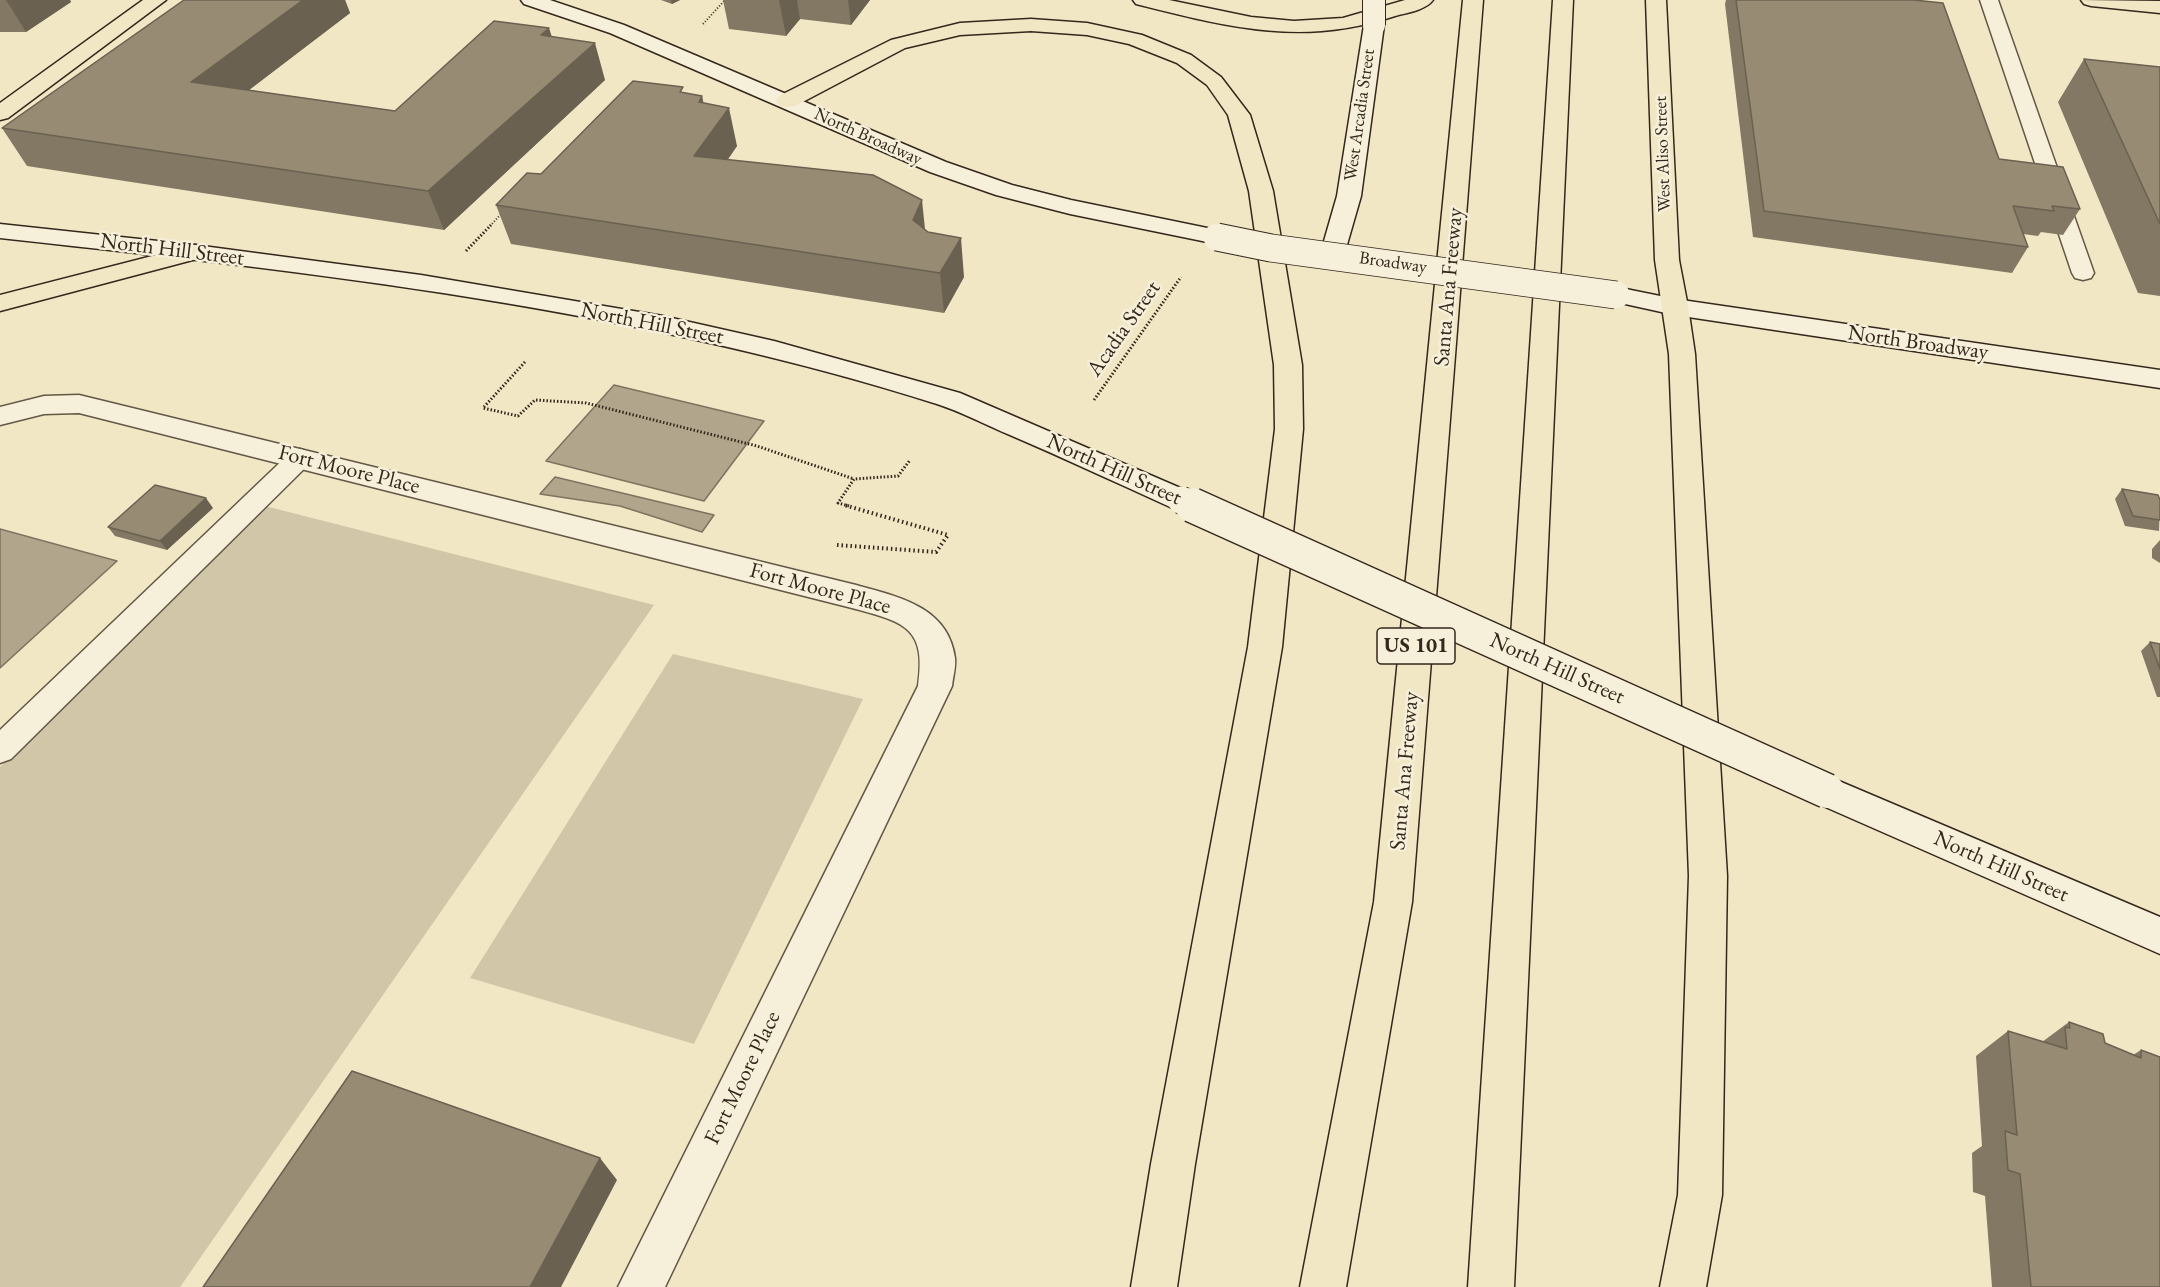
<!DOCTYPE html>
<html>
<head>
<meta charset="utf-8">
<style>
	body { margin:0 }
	canvas { display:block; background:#f1e7c5 }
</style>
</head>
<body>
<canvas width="2160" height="1287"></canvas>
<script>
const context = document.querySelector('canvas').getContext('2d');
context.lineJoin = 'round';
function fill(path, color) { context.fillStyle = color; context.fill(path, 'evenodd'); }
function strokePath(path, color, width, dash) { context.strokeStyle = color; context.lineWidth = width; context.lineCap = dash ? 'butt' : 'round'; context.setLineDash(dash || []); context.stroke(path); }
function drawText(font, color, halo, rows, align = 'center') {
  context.font = font + ' "EB Garamond",serif'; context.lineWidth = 5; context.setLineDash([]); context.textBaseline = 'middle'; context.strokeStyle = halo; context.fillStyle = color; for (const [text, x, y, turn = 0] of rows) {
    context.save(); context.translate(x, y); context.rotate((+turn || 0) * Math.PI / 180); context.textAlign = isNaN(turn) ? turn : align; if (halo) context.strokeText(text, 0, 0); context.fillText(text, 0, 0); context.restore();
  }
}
fill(new Path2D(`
	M265 506 654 605 180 1287H0V767Z
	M673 654 863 699 694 1044 470 978Z`), '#d1c6a8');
const water = new Path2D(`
	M614 385 764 421 704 501 546 461Z
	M555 477 714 515 702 532 620 506 540 494Z
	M0 529 117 561 0 668Z`);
fill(water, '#b1a68c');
strokePath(water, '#7f735f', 1.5);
const lane = new Path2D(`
	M1980 0H1998L2094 273 2091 278 2083 280 2075 278 2072 273Z
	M300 449 309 452 313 458 309 464 11 759 0 763V730L291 452Z`);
const street = new Path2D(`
	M79 395 852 584C895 596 948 605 955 658 956 667 953 677 952 686L665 1287H618L918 686C927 626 903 622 852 608L79 413 44 414 0 425V407L44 396Z`);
const secondary = new Path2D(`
	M521 0H550L624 25 946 162 1012 185 1071 200 1217 230 1226 232 1229 237 1226 242 1217 244 1070 214 996 195 930 172 610 33 524 4Z
	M1374 19 1381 21 1384 25 1361 196 1344 255 1341 260 1332 262 1323 260 1320 255 1337 196 1364 25 1367 21Z
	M0 224 195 245 421 275 663 316 774 341 960 393 1192 493 1196 500 1192 507 1181 510 1170 507C1117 483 1064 458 1010 435 986 425 962 412 937 404 636 308 313 272 0 238Z
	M1616 287 1675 299 2160 370V388L1675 315 1607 300 1603 295 1607 290Z
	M1827 776 2160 917V954L1814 802 1809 791 1814 780Z`);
const primary = new Path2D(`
	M143 0H166L8 118 0 120V103Z
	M1646 0H1666L1679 260 1688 307 1684 313 1675 315 1666 313 1662 307 1655 260Z
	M2081 0 2160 1V13L2091 6 2084 4Z
	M195 245 204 247 207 252 204 257 0 311V295Z`);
const highway = new Path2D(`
	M1133 0H1169L1251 17 1294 21 1343 18 1405 0H1433C1426 10 1406 13 1395 16 1302 47 1228 27 1136 4Z
	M1463 0H1483L1412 902 1346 1287H1300L1374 902Z
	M1553 0H1573L1514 1287H1468Z
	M1031 19 1087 23 1142 35 1191 55 1221 77 1250 115 1273 191 1302 365 1303 429 1282 647 1195 1164 1177 1287H1131L1151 1164 1248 647 1275 429 1274 365 1249 191 1228 115 1207 85 1177 63 1129 44 1087 35 1031 31 960 35 905 48 795 106 787 107 779 106 776 101 779 96 891 40 960 23Z
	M1675 299 1684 301 1688 307 1695 354 1727 876 1722 1195 1706 1287H1660L1678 1195 1689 876 1669 354 1662 307 1666 301Z`);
strokePath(lane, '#645746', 3);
strokePath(street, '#645746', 3);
strokePath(secondary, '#35271c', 3);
strokePath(primary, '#35271c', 3);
strokePath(highway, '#35271c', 3);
strokePath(new Path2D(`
	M703 24 725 0
	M490 226 502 213`), '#35271c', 2, [1, 2]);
strokePath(new Path2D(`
	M466 251 491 225
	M525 362 483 408 518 416 535 400 586 403 757 446 854 479
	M1094 400 1181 277
	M849 506 838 503 854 479 898 476 910 460`), '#35271c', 3, [1.5, 2]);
strokePath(new Path2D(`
	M837 545 936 552 948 535 844 505`), '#35271c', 4, [1.5, 3]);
fill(lane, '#f6efd9');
fill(street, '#f6efd9');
fill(secondary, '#f6efd9');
fill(primary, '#f1e7c5');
fill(highway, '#f1e7c5');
const secondaryBridgeFar2 = new Path2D(`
	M1374 0V25`);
const secondaryBridgeFar1 = new Path2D(`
	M1217 237 1271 248 1616 295
	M1181 500 1195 506`);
const secondaryBridge = new Path2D(`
	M1192 505 1827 791`);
strokePath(secondaryBridgeFar2, '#35271c', 24, []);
strokePath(secondaryBridgeFar1, '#35271c', 29, []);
strokePath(secondaryBridge, '#35271c', 37, []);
strokePath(secondaryBridgeFar2, '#f6efd9', 22);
strokePath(secondaryBridgeFar1, '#f6efd9', 27);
strokePath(secondaryBridge, '#f6efd9', 34);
fill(new Path2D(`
	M0 0H70L71 2 26 32H0Z
	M184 0H345L350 13 249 90 395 111 552 37 605 80 444 230 27 166 2 128Z
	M661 0H680L672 4Z
	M723 0H870L851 25 800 19 786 36 729 29Z
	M1726 0H1914L1999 159 2080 209 2063 235 2041 232 2038 236 2023 234 2028 247 2012 273 1753 237 1725 4Z
	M2084 59 2160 67V296L2138 293 2058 102Z
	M685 93 702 96 703 103 737 146 728 159 925 229 964 277 944 313 511 244 496 205Z
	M2122 489 2160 500 2159 531 2125 526 2115 499Z
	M213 508 167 550 115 536 108 527Z
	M2160 540V563L2152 558V549Z
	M2150 642 2160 644V697H2157L2141 651Z
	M2069 1022 2105 1043 2133 1055 2141 1050 2160 1287H1992L1985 1196 1973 1192 1972 1153 1982 1146 1976 1056 2008 1031 2042 1042Z`), '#827864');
fill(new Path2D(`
	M6 0H70L71 2 26 32Z
	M303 0H345L350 13 211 119 191 82Z
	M671 0H680L672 4Z
	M779 0H797L800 19 786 36Z
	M848 0H870L851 25Z
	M549 28 561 65 541 35Z
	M595 43 605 80 444 230 428 191Z
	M702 96 710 133 729 108 737 146 704 194 694 156 699 102Z
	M922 200 926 239 913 220Z
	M961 238 964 277 944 313 940 273Z
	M206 498 213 508 167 550 160 541Z
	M600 1158 617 1180 561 1287H530Z`), '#6a6151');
const building = new Path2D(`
	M184 0H303L191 82 395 111 494 21 549 28 541 35 595 43 428 191 2 128Z
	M1736 0H1914L1943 3 1999 159 2063 167 2080 209 2052 206 2054 211 2013 206 2028 247 1764 211Z
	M2084 59 2160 67V224Z
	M633 81 683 87 680 92 702 96 699 102 729 108 694 156 873 175 922 200 913 220 928 232 961 238 940 273 496 205 527 173 541 174Z
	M155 485 206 498 160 541 108 527Z
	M2122 489 2158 495 2160 500V520L2133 516Z
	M2150 642 2160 644V669Z
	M2069 1022 2103 1034 2105 1043 2141 1058V1050L2160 1057V1287H2031L2020 1174 2008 1170 2005 1131 2017 1135 2008 1031 2067 1049 2065 1027 2070 1028Z
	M352 1071 600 1158 530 1287H203Z`);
fill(building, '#978b74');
strokePath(building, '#6a6151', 1.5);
drawText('18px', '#35271c', '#f6efd9', [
	["West Arcadia Street",1360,115,-82],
	["North Broadway",868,137,24],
	["West Aliso Street",1663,154,-92],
	["Broadway",1393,263,8]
]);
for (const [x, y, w] of [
	[1416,646,78]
]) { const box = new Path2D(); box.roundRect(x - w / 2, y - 18, w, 36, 4.5); context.fillStyle = '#f6efd9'; context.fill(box); strokePath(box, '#35271c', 1.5); }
drawText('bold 21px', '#35271c', null, [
	["US 101",1416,646]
]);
drawText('22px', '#35271c', '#f6efd9', [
	["North Hill Street",172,250,7],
	["Santa Ana Freeway",1449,287,-85],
	["North Hill Street",652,324,11],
	["Acadia Street",1124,329,-55],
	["North Broadway",1918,343,8],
	["Fort Moore Place",349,470,14],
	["North Hill Street",1114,470,24],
	["Fort Moore Place",820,589,15],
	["North Hill Street",1557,669,24],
	["Santa Ana Freeway",1405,771,-85],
	["North Hill Street",2001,867,24],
	["Fort Moore Place",743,1078,-64]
]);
</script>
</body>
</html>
